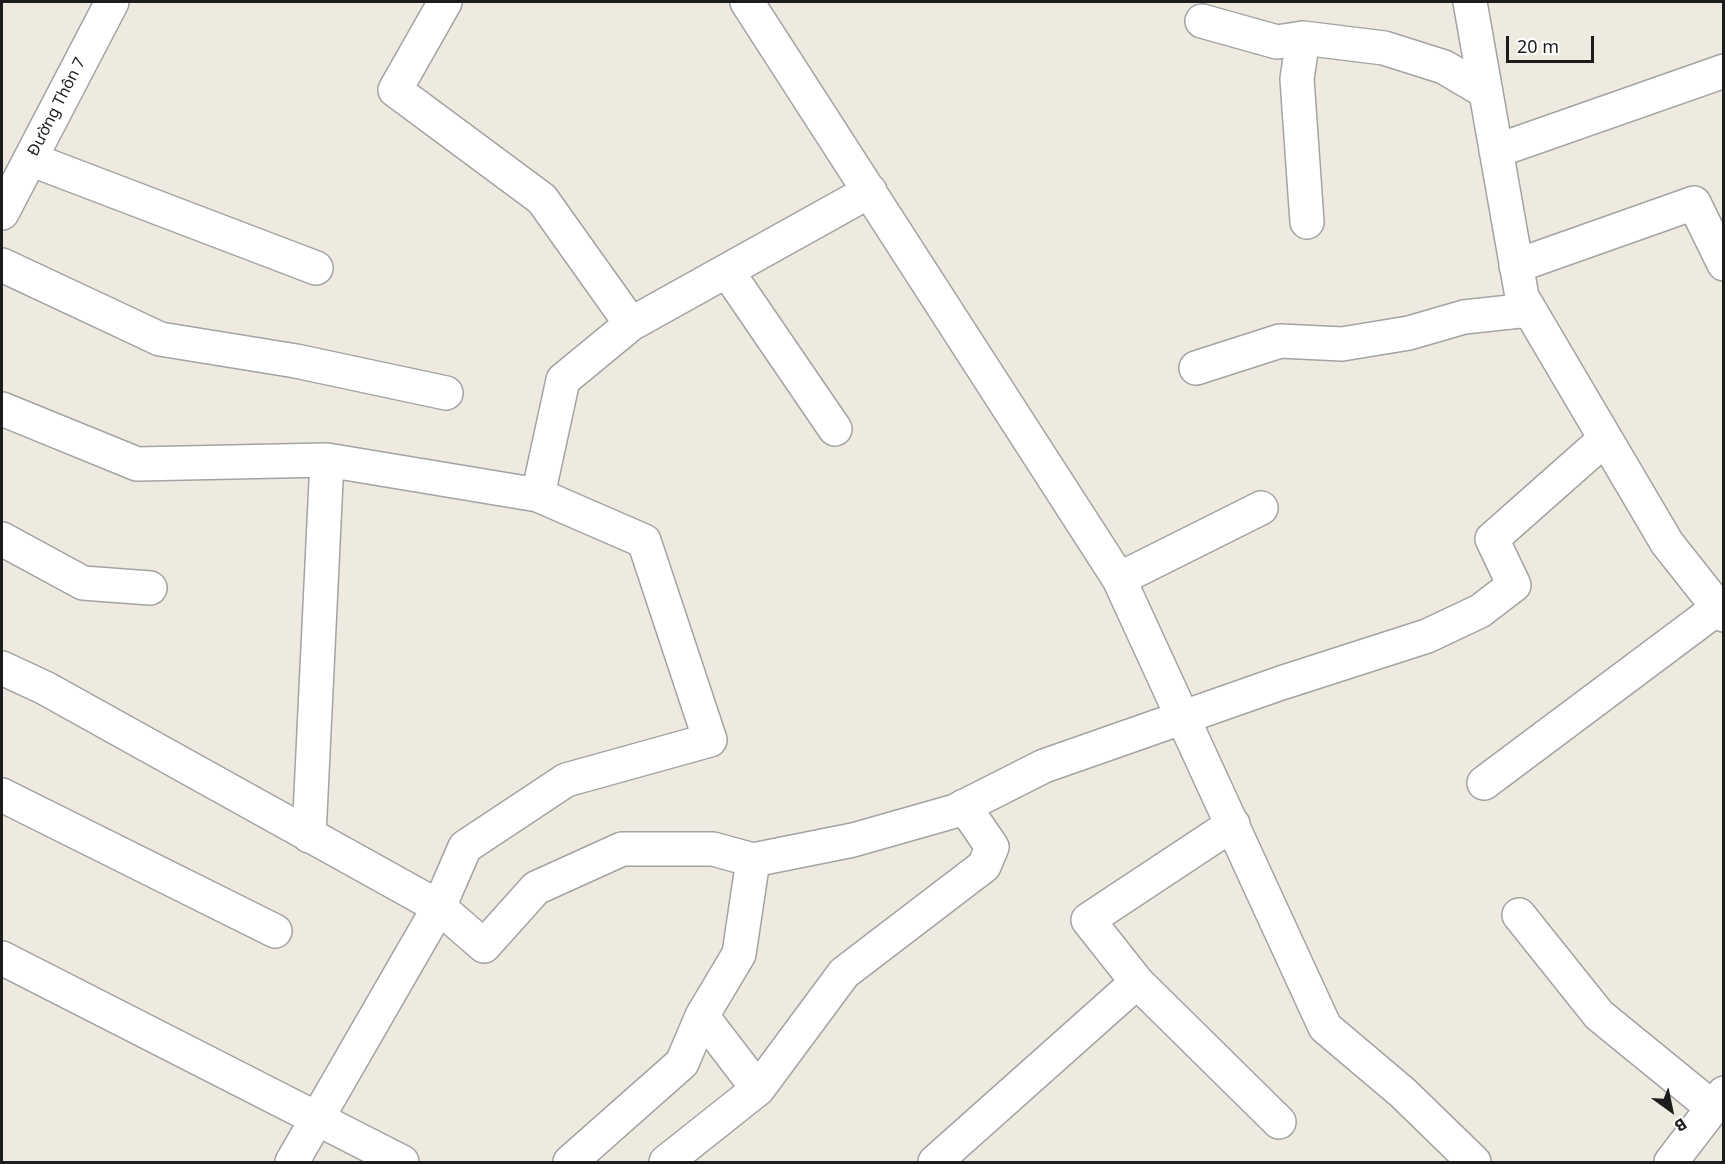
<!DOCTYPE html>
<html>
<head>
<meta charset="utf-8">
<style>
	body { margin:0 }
	#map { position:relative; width:1725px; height:1164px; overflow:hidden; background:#eeeae0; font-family:"Noto Sans",sans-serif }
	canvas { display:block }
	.frame { position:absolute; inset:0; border:3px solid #1c1c1c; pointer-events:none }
	.north { position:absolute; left:1641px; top:1080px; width:60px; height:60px; -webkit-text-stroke:4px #fff; paint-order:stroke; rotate:147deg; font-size:16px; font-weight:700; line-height:24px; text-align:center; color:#1c1c1c }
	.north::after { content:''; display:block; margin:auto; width:21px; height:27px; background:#1c1c1c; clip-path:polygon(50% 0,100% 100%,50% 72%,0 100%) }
	.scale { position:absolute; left:1506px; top:36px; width:88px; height:27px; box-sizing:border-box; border:3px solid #1c1c1c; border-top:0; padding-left:8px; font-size:18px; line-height:21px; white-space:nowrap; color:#1c1c1c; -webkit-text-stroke:4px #fff; paint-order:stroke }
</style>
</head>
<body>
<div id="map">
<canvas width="1725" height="1164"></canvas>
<div class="frame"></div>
<div class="north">B</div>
<div class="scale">20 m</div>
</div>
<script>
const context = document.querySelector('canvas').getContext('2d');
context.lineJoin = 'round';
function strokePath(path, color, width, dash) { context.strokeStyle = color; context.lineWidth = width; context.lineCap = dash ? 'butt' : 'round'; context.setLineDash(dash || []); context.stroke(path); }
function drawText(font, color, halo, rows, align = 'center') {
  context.font = font + ' "Noto Sans",sans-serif'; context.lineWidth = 4.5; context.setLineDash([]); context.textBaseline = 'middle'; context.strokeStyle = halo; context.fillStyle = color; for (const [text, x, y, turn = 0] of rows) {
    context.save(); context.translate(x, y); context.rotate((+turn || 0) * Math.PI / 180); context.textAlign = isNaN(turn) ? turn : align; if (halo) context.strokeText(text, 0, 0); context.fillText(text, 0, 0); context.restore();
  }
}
const minor = new Path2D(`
	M445 2 395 90 542 199 631 324 870 191
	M747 2 1119 579 1325 1027 1403 1093 1474 1162
	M1470 2 1522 297 1667 543 1724 615
	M1202 21 1277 42 1303 38 1384 48 1444 67 1486 92
	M1303 38 1297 79 1307 222
	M1496 151 1724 71
	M30 159 316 268
	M2 213 112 2
	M2 265 160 339 296 361 446 393
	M1516 266 1694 203 1724 264
	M727 271 835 429
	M1196 368 1280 341 1342 344 1409 333 1464 317 1529 310
	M2 409 137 464 327 460 309 836
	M538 495 563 380 631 324
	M2 539 83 583 150 588
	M1119 579 1261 508
	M2 668 45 688 439 907 484 946 536 888 622 849H713L753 860 853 840 955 811 1044 766 1281 683 1427 636 1480 611 1514 585 1492 539 1605 439
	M1484 783 1718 608
	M2 795 275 931
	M1519 915 1599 1015 1713 1108
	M2 958 402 1162
	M1137 982 1279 1122
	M702 1016 758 1089
	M292 1162 439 907 465 847 566 780 710 740 644 541 538 495 327 460
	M570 1162 682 1063 702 1016 739 954 753 860
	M666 1162 758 1089 844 973 984 866 992 847 964 806
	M935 1162 1137 982 1088 920 1233 824
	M1671 1162 1724 1093`);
strokePath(minor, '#a3a3a3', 36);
strokePath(minor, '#fff', 33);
drawText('16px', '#1c1c1c', '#fff', [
	["Đường Thôn 7",57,107,-63]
]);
</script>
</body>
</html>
